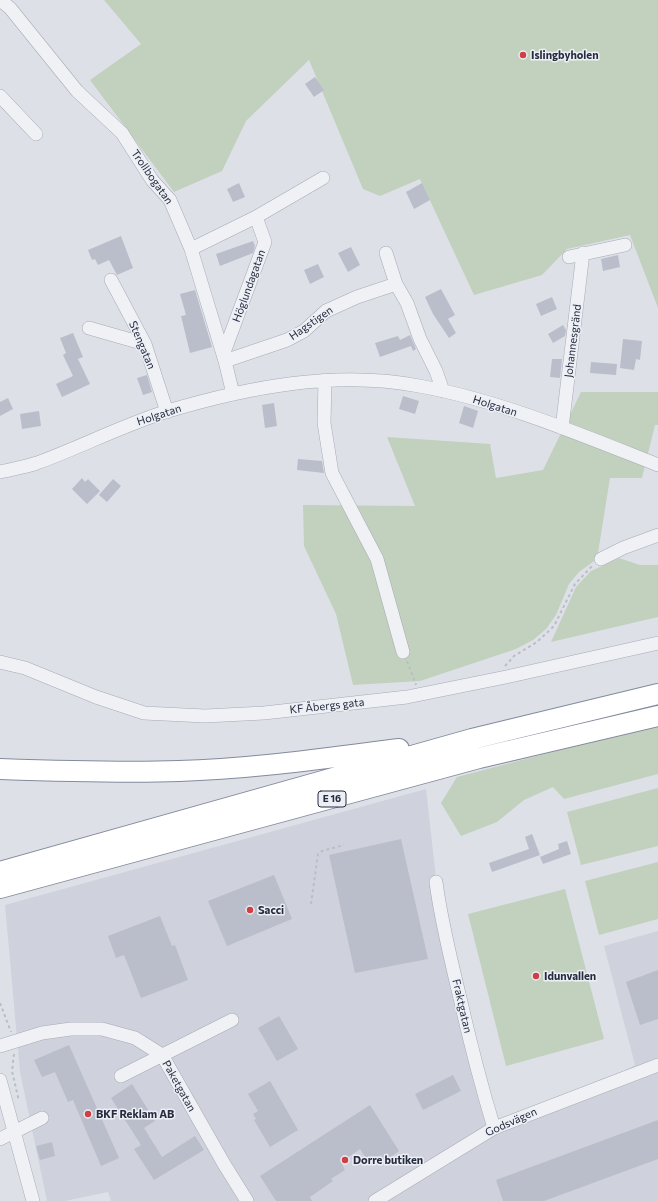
<!DOCTYPE html>
<html>
<head>
<meta charset="utf-8">
<style>
	body { margin:0 }
	canvas { display:block; background:#dde0e7 }
</style>
</head>
<body>
<canvas width="658" height="1201"></canvas>
<script>
const context = document.querySelector('canvas').getContext('2d');
context.lineJoin = 'round';
function fill(path, color) { context.fillStyle = color; context.fill(path, 'evenodd'); }
function strokePath(path, color, width, dash) { context.strokeStyle = color; context.lineWidth = width; context.lineCap = dash ? 'butt' : 'round'; context.setLineDash(dash || []); context.stroke(path); }
function drawText(font, color, halo, rows, align = 'center') {
  context.font = font + ' Commissioner,sans-serif'; context.lineWidth = 3; context.setLineDash([]); context.textBaseline = 'middle'; context.strokeStyle = halo; context.fillStyle = color; for (const [text, x, y, turn = 0] of rows) {
    context.save(); context.translate(x, y); context.rotate((+turn || 0) * Math.PI / 180); context.textAlign = isNaN(turn) ? turn : align; if (halo) context.strokeText(text, 0, 0); context.fillText(text, 0, 0); context.restore();
  }
}
fill(new Path2D(`
	M426 789 440 914 495 1128 589 1090 635 1065 604 946 658 931V1201H111L108 1192 65 1201H47L20 1072 5 905Z`), '#cfd2dc');
fill(new Path2D(`
	M104 0H658V308L630 235 567 249 542 275 474 295 420 179 380 196 363 189 309 60 246 121 222 171 174 192 90 80 141 44Z
	M581 392H658V425H655L642 478H610L597 559 579 572 569 584 556 615 546 629 533 640 516 649 420 681 353 685 336 614 304 546 303 505 415 506 387 437 490 444 496 478 543 470Z
	M619 558 640 565H658V617L551 642 576 587 591 571Z
	M658 726V774L564 799 553 787 524 800 497 822 461 836 441 803 457 777 556 751Z
	M658 788V846L581 865 567 812Z
	M658 862V919L599 935 585 881Z
	M565 889 604 1039 506 1066 468 914Z`), '#c1d1be');
fill(new Path2D(`
	M315 77 324 90 314 97 305 84Z
	M239 183 245 197 233 202 227 189Z
	M422 183 430 200 414 209 406 192Z
	M121 236 133 268 117 275 109 260 98 265 95 259 92 260 88 250Z
	M253 241 255 246 253 253 220 266 216 254Z
	M351 247 360 265 348 272 338 253Z
	M618 255 620 267 603 271 601 259Z
	M318 264 324 277 310 284 304 270Z
	M441 289 455 315 448 319 456 333 449 338 433 314 425 297Z
	M195 290 212 347 190 353 181 316 186 315 180 294Z
	M552 297 557 309 541 316 536 304Z
	M563 325 566 330 565 336 553 343 548 334Z
	M73 333 83 357 78 359 90 384 62 397 56 384 73 376 63 355 66 353 60 338Z
	M410 335 416 349 413 351 411 346 380 357 375 343 398 336 400 340Z
	M623 339 642 341 640 360 636 359 634 370 620 368Z
	M552 359H562L560 378 550 377Z
	M591 362 617 364 616 375 590 373Z
	M147 375 152 392 143 395 137 378Z
	M403 396 419 401 415 414 399 409Z
	M8 398 13 409 0 416V402Z
	M274 403 277 426 265 428 262 405Z
	M464 406 478 411 473 428 459 423Z
	M39 411 41 426 22 429 20 414Z
	M298 459 322 461 324 473 297 470Z
	M82 478 85 482 88 479 100 491 87 504 72 489Z
	M113 479 121 486 107 502 99 495Z
	M532 834 540 855 492 872 489 863 529 849 525 837Z
	M401 839 428 959 355 973 329 855Z
	M567 841 571 854 543 864 540 857 559 849 558 844Z
	M274 875 292 919 227 946 208 901Z
	M160 916 172 946 175 945 188 980 141 998 124 955 116 958 108 936Z
	M658 970V1019L640 1025 626 982Z
	M279 1016 298 1049 277 1061 258 1028Z
	M69 1045 119 1158 101 1166 73 1100 68 1102 55 1072 42 1077 34 1060Z
	M453 1075 461 1091 423 1110 415 1094Z
	M270 1081 298 1130 270 1147 254 1120 256 1119 253 1114 258 1111 248 1094Z
	M132 1084 155 1121 144 1128 162 1157 195 1136 204 1150 154 1180 134 1149 141 1145 111 1098Z
	M370 1105 399 1151 385 1161 381 1155 369 1163 360 1149 341 1162 345 1170 331 1179 333 1181 310 1197 312 1201H276L260 1176Z
	M658 1120V1159L544 1201H503L496 1180Z
	M52 1142 55 1156 40 1160 36 1146Z`), '#babeca');
const minor = new Path2D(`
	M0 0 10 8 77 91 122 133 152 180 170 200 191 249 225 361 233 394
	M0 96 36 134
	M191 249 256 217 323 178
	M386 253 396 284 407 303 420 339 436 371 443 391
	M569 257 625 245
	M111 280 145 344 167 412
	M89 328 145 344
	M223 355 265 242 256 217
	M225 361 287 340 304 331 326 311 357 297 396 284
	M325 380 324 423 332 473 377 559 403 652
	M562 428 583 253
	M0 472C12 469 25 467 37 463 81 447 123 425 168 411 249 387 336 370 419 386 499 400 582 435 658 465
	M601 559 623 548 658 535
	M0 662 25 668 96 697 144 713 205 716 264 713 407 697 506 677 658 643
	M436 882C441 921 451 960 460 998 470 1042 481 1085 494 1128
	M0 1046 42 1033 71 1029H102L135 1038 162 1055 224 1164 247 1201
	M121 1076 232 1020
	M0 1080 33 1201
	M0 1139 42 1118
	M375 1201 494 1128 658 1065`);
const highway = new Path2D(`
	M0 769C59 771 119 773 179 771 252 769 325 758 399 749
	M0 872 472 739 658 694
	M0 888 479 758 658 716`);
strokePath(minor, '#a6aab4', 14);
strokePath(highway, '#848b9e', 22);
strokePath(new Path2D(`
	M407 661 416 685
	M505 666 514 656 537 642 554 626 575 584 593 565
	M311 904 318 854 322 851 344 845
	M0 1003 11 1032
	M14 1054 12 1071 19 1101`), '#bbbec5', 2, [3, 3]);
strokePath(minor, '#f0f1f5', 13);
strokePath(highway, '#fff', 20);
for (const [x, y, r, color] of [
	[523,55,4,"#cf3f44"],
	[250,910,4,"#cf3f44"],
	[536,976,4,"#cf3f44"],
	[88,1114,4,"#cf3f44"],
	[345,1160,4,"#cf3f44"]
]) { const dot = new Path2D(); dot.arc(x, y, r, 0, 2 * Math.PI); context.fillStyle = color; context.fill(dot); strokePath(dot, '#eceff5', 1.5); }
for (const [x, y, w] of [
	[332,799,28]
]) { const box = new Path2D(); box.roundRect(x - w / 2, y - 8, w, 16, 3); context.fillStyle = '#eceff5'; context.fill(box); strokePath(box, '#262c3e', 1); }
drawText('bold 10px', '#262c3e', null, [
	["E 16",332,799]
]);
drawText('bold 11px', '#262c3e', '#eceff5', [
	["Islingbyholen",531,55],
	["Sacci",258,910],
	["Idunvallen",544,976],
	["BKF Reklam AB",96,1114],
	["Dorre butiken",353,1160]
], 'left');
drawText('11px', '#262c3e', '#eceff5', [
	["Trollbogatan",152,177,55],
	["Höglundagatan",249,286,-70],
	["Hagstigen",311,323,-35],
	["Johannesgränd",573,341,-83],
	["Stengatan",142,345,67],
	["Holgatan",495,406,18],
	["Holgatan",159,415,-18],
	["KF Åbergs gata",327,706,-6],
	["Fraktgatan",462,1006,77],
	["Paketgatan",179,1086,61],
	["Godsvägen",511,1122,-24]
]);
</script>
</body>
</html>
